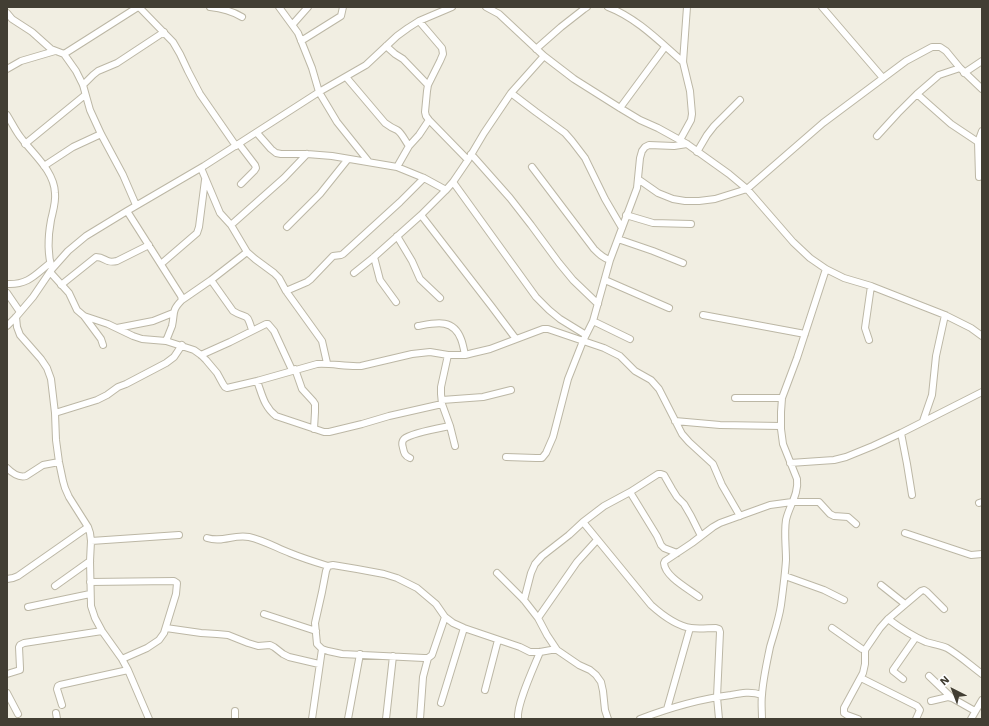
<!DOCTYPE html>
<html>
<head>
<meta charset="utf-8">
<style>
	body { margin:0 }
	#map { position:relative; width:989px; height:726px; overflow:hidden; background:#f1eee2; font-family:"Work Sans",sans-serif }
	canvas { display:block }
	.frame { position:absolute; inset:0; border:8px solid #423e33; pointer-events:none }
	.north { position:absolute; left:933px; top:670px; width:40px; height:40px; -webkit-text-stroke:3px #fff; paint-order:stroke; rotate:318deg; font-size:11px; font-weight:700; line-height:16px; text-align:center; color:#423e33 }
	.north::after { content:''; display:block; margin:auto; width:14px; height:18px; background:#423e33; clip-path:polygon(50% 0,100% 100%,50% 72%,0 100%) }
</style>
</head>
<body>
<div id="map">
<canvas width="989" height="726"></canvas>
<div class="frame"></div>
<div class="north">N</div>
</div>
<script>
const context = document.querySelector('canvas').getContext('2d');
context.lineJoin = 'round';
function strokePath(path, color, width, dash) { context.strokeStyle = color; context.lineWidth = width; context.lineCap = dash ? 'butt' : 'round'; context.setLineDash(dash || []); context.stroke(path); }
const minor = new Path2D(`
	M139 7 173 42 180 54 188 71 200 94 236 146
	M210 7C221 8 232 11 242 17
	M279 7 298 33 312 68 319 92 337 122 369 162
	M486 7 499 14 544 56 574 79 620 108 640 120 658 128 687 144 729 174 747 189 793 242 810 258 826 269 844 278 871 286 945 315 971 328 982 336
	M608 7C637 18 660 42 683 62
	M822 7 883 78
	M7 13 12 19 32 32 51 49 64 54 76 71 83 85 90 110 101 134 123 175 136 205
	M419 21 442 48 443 54 440 61 428 85 427 91 425 112 426 116 429 120 468 160
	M293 24 308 7
	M301 41 341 16 343 7
	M386 46 395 54 403 59 428 85
	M536 49 561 27 584 9 587 7
	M64 54 138 7
	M7 69 21 61 55 51
	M964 73 982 61
	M346 77 385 123C389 126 392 128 397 130 402 133 405 141 409 146
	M83 85 93 75 98 71 117 63 164 32
	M511 93 536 112 565 133 572 141 585 158 605 199 622 228
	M917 94 951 124 978 142 979 177
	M620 108 665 47
	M7 115C12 123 16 132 22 139 34 155 54 171 55 193 56 202 53 211 51 220 48 236 47 253 52 269
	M257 133 271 149 276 153 281 154H307L332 156 397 167 424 178 446 190
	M877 136 898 113 917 94 939 75 960 68
	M680 140 691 120 692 114 690 91 683 62 687 7
	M978 142 982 131
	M25 144 85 95
	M239 144 255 165 256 168 254 171 241 184
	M697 152 707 135 714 126 740 100
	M471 154 510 198 531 225 559 263 573 280 598 304
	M44 166 73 147 101 134
	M397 167 409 146 419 135 429 120
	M532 167 594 249C599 254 603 258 610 260
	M201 168 220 213 231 225 247 252 255 259 274 273 279 278 286 291 322 341 327 363
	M638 179 658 193 673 199 685 201H699L715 199 747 189 823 123 906 61 932 47H940L946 51 960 68 982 89
	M453 182 536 297 549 310 560 319 586 335
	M127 211 181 296 182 300C171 311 175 313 172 326 170 331 168 336 166 341
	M421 215 492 307 516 339
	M626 215 653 223 691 224
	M231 225 284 178 307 154
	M287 227 320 194 348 159
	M397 236 412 261 420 279 440 298
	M618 239 653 251 683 263
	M374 257 380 280 396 302
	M161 264 197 233 199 227 205 180
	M50 272 69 293 77 310 84 316 108 324 133 336 142 339 166 341 194 350 201 355 206 360 217 373 223 384 225 387 227 388 257 381 317 364C332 363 346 367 361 366L412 354 430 352 448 355H465L473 353 490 349 543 329H548L604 348 620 356 635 371 651 380 659 389 682 434 689 442 713 464 722 485 740 516
	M354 273 374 257 421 215 446 190 453 182 468 160 484 133 511 93 544 56
	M211 280 233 311C247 320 246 310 252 330
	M605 280 669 308
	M7 284C28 285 35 275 50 263
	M61 285 96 257C106 257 105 264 117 261L149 245
	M286 291 307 282 311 279 333 256 341 255 343 254 400 202 424 178
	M7 293 20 312
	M182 300 211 280 247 252
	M703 315 805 334
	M84 316 101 339 103 345
	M16 317 17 327 20 335 41 359 47 368 51 379 55 413 56 440 59 462 63 481 65 488 69 497 88 527 90 533 91 541 90 561 91 606 95 618 102 631 122 659 128 670 149 719
	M593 321 630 339
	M7 326 16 317 33 297 52 269 68 251 86 236 127 211 204 166 319 92 366 65 397 36 408 28 419 21 452 7
	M418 326C435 323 453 318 461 339 463 344 464 350 465 355
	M117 328 153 321 173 313
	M869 340 865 328 871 286
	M201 355 230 342 266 324H268L274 331 292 370
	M448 355 441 387V394L442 404 450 426 455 446
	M295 369 302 389 313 401 315 404V412L314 429
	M257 381C262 394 264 407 276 416L324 432H329L362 424 389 416 442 404
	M735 398H782
	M442 400 483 397 511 390
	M55 413 97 400 107 395 118 387 126 384 166 363 174 357 182 345
	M675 421 720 425 781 426
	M923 421 932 395 936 356 945 315
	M901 433 907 464 912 495
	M506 457 536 458H542L546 453 553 437 568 379 583 341 593 321 610 260 637 188 640 158 642 151 645 147 649 145 674 146 687 144
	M410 458C405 456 404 453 403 448 402 445 401 442 404 439 411 433 440 428 450 426
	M790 463 834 460 846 457 873 446 901 433 982 392
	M7 468C11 472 19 478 26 476L43 465 59 462
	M630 492 657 536 661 545 664 548 677 553
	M979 503 982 502
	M583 522 651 605C661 614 677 626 691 628 699 629 708 628 716 628L719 629 720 632 717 697 719 719
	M905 533 971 555 982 554
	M207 538C223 543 233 534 249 537 263 540 277 548 290 553 302 558 315 562 328 566
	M91 541 179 535
	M497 573 524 600 538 618 547 635 557 650
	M785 576 824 590 844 600
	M7 579 13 578 18 576 88 527
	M90 582 174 581 177 583 176 594 164 633 159 640 147 648 122 659
	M881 585 905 604
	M55 586 90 561
	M699 597C689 589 665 577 664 563L665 561 692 543 713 527 720 523 770 505 792 502H819L830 514 834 516 848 517 856 524
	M524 600 531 573 535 564 542 556 569 535 583 522 604 506 630 492 658 474H661L664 475 672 489 677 497 684 504 691 516 701 536
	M28 607 90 594
	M264 614 316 631
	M445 617 432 655 428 658H424L342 654 328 651 322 649 317 644 315 623 322 592 326 571 328 566 333 565 357 569 384 574 397 578 417 588 436 604 445 617 453 623 464 628 520 647 530 652H540L551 650H557L579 665 590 670 596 675 601 682 603 691 605 710 608 719
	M538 618 577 562 597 540
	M888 619C900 628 912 636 926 642 933 644 940 645 947 648 959 655 970 665 982 674
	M166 628 201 633 217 634 228 635 248 643 258 646 270 645 274 647 283 654 289 657 319 664
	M832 628 862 649 865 650 880 628 888 619 921 591 924 590 927 592 944 609
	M7 674 20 670V668L19 647 20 645 24 643 102 631
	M929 676 952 698
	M861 678 917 706 920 710 916 719
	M903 679 893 671V670L916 637
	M485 690 498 640
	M7 693 18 714
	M931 701 948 697 952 698 975 711
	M441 703 464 628
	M62 705 57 689 58 686 60 685 128 670
	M667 709 690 628
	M235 711V719
	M56 713 57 719
	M312 719 322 649
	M348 719 360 654
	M386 719 393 656
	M420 719 423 677 428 658
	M518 719C516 705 534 667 540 652
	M640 719C669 708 699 699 731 695 741 693 751 691 762 695
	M762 719C762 711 761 703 762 695 763 679 767 662 770 647 774 633 779 619 781 605 783 590 785 575 786 560 786 546 784 533 786 520 789 506 799 494 797 479L783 444 781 429V412L782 398 797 358 826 269
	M858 719 847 715 844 713V708L863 673 865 664V650
	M971 719 982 700`);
strokePath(minor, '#bcb7a5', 8);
strokePath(minor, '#fff', 6);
</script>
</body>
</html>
